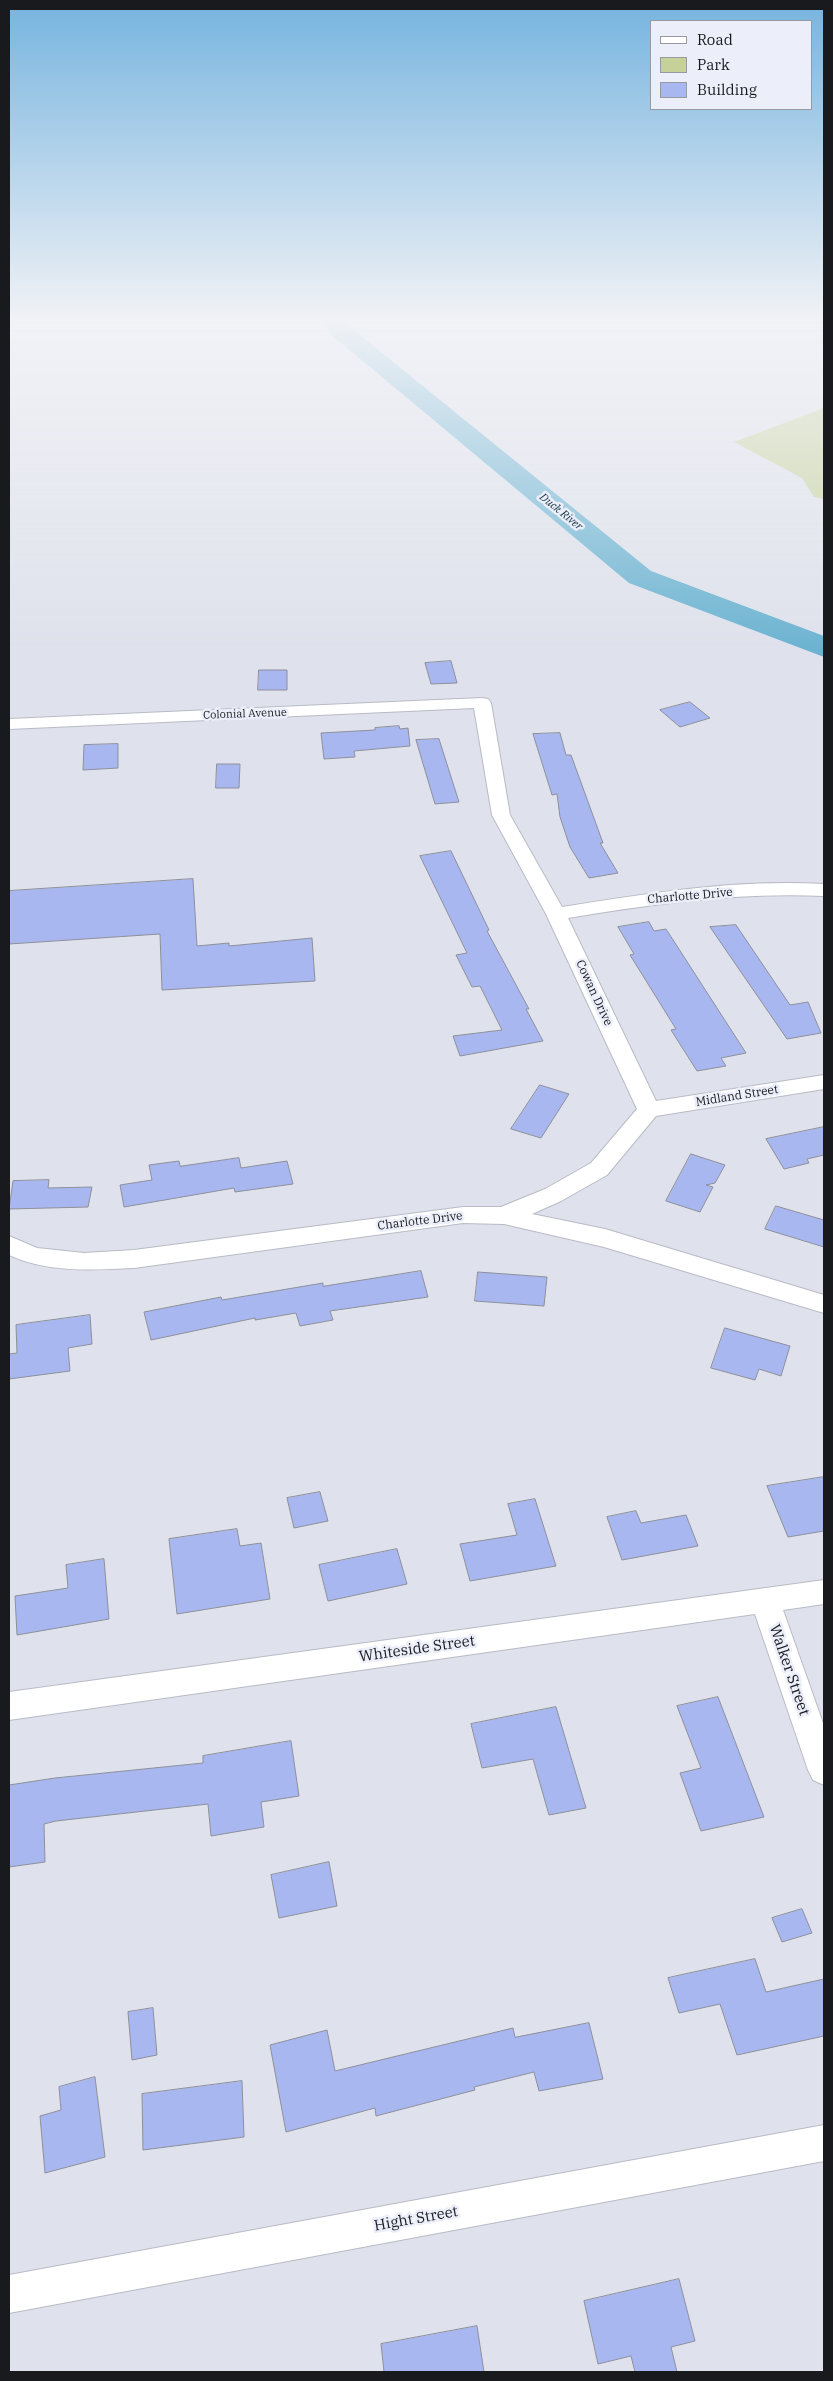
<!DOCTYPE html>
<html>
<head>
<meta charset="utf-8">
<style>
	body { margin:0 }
	#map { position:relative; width:833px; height:2381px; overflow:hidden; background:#dfe2ec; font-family:"IBM Plex Serif",serif }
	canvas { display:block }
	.frame { position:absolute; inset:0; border:10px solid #191a1e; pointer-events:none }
	.legend { position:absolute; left:650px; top:20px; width:162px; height:90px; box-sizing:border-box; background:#eceffa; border:1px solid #989aa2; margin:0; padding:6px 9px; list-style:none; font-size:15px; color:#191a1e }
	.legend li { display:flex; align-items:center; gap:10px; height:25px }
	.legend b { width:25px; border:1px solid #989aa2 }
</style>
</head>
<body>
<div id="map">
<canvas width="833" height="2381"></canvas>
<div class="frame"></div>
<ul class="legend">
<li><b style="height:6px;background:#fff"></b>Road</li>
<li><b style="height:14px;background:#c6d19a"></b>Park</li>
<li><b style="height:14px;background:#a9b7f1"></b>Building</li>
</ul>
</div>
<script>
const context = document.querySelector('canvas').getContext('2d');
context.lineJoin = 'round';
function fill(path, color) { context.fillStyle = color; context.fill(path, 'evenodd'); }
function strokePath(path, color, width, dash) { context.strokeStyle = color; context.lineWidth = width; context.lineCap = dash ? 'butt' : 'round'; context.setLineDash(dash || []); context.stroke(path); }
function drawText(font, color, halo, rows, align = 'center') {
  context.font = font + ' "IBM Plex Serif",serif'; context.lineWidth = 5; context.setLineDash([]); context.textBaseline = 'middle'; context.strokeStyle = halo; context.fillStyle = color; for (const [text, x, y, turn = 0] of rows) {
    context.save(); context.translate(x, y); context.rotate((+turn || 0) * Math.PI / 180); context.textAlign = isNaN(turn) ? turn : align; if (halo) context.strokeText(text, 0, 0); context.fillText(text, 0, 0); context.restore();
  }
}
fill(new Path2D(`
	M824 408V499L814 497 802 478 734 442Z`), '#c6d19a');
fill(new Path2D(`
	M320 319H344L350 327 651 571 824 636V657L629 583 334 337Z`), '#6bb3d1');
const building = new Path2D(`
	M451 661 457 683 431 684 425 663Z
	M259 670H287V690H258Z
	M690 702 710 718 680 727 660 710Z
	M399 726 400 729 408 728 410 746 354 751 355 757 324 759 321 733 375 730V728Z
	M560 733 566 755H571L603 843H600L618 873 589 878 570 847 560 817 557 794 552 795 533 734Z
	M439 739 459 802 435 804 416 740Z
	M118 744V768L83 770 84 745Z
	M217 764H240L239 788H216Z
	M451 851 489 930 487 931 529 1009H526L543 1041 460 1056 453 1036 502 1030 480 986 472 987 456 955 467 953 420 856Z
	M193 879 197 946 229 943V946L312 938 315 981 162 990 160 934 9 944V891Z
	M649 922 654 931 666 929 746 1053 721 1058 726 1066 697 1071 671 1030 676 1029 630 955 634 954 618 927Z
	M736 925 790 1005 808 1002 821 1033 787 1039 710 927Z
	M540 1085 569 1094 541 1138 511 1129Z
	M824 1127V1155L807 1159 809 1163 784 1169 766 1139Z
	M691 1154 725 1165 715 1183 706 1185 713 1187 700 1212 666 1201Z
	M239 1158 241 1168 287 1161 293 1184 235 1192 234 1188 124 1207 120 1185 152 1180 149 1165 179 1161 180 1166Z
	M49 1180 48 1188 92 1187 88 1207 9 1209 13 1181Z
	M776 1206 824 1220V1247L765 1229Z
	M421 1271 428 1297 330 1311 333 1320 300 1326 296 1313 255 1320V1318L151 1340 144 1312 221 1297 222 1300 323 1283V1286Z
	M478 1272 547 1277 544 1306 475 1301Z
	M90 1315 92 1344 68 1348 70 1371 9 1379V1354L17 1353 16 1325Z
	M725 1328 790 1346 781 1376 759 1369 755 1380 711 1368Z
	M824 1477V1531L788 1537 767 1486Z
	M320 1492 328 1521 294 1528 287 1498Z
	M535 1499 556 1566 470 1581 460 1544 517 1535 508 1504Z
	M636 1511 641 1523 686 1515 698 1546 622 1560 607 1517Z
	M237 1529 240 1546 261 1543 270 1599 177 1614 169 1539Z
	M397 1549 407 1584 328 1601 319 1565Z
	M104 1559 109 1619 17 1635 15 1596 68 1588 66 1565Z
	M718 1697 764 1817 701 1831 680 1773 701 1768 677 1706Z
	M556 1707 586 1808 549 1815 533 1759 482 1768 471 1724Z
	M291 1741 299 1796 261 1802 264 1827 211 1836 208 1804 56 1821 44 1824 45 1862 9 1867V1785L55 1778 203 1763V1756Z
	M329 1862 337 1906 279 1918 271 1875Z
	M802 1909 812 1933 782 1942 772 1918Z
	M755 1959 766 1992 824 1979V2036L737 2055 720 2004 679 2013 668 1978Z
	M153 2008 157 2055 132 2060 128 2012Z
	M589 2023 603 2079 539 2091 534 2072 474 2087 475 2090 376 2116 375 2108 286 2132 270 2045 327 2030 335 2071 513 2028 515 2037Z
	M95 2077 105 2157 45 2173 40 2116 61 2110 59 2087Z
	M242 2081 244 2137 143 2150 142 2094Z
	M679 2279 695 2341 671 2347 677 2372H635L631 2356 598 2364 584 2301Z
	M477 2326 484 2372H384L381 2344Z`);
fill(building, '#a9b7f1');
strokePath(building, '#8d9099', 1);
const minor = new Path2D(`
	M482 698 488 699 491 703 510 815 562 907C649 893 736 879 824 884V896C737 892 653 904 568 918L656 1101 824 1075V1089L656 1116 607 1175 561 1201 532 1214 605 1229 824 1295V1313L604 1247 504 1224 463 1223 134 1268C92 1270 48 1273 9 1255V1236L37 1248 84 1253 134 1250 463 1207H501L545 1189 591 1163 637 1109 546 914 492 815 474 708 9 729V719Z
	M824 1580V1604L783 1610 824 1726V1785L813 1780 808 1770 755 1614 9 1720V1692Z
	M824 2125V2161L9 2313V2275Z`);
strokePath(minor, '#b8bbc5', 2);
fill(minor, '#fff');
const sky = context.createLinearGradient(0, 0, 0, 652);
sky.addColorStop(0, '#76b4df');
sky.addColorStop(0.49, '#f1f2f6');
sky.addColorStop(1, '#f1f2f600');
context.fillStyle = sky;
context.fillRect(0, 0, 833, 652);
drawText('italic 11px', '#0b2e3b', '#eceffa', [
	["Duck River",561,512,39]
]);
drawText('11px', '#191a1e', '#eceffa', [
	["Colonial Avenue",245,714,-2]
]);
drawText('12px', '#191a1e', '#eceffa', [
	["Charlotte Drive",690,896,-5],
	["Cowan Drive",594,993,65],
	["Midland Street",737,1096,-9],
	["Charlotte Drive",420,1221,-7]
]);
drawText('15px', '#191a1e', '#eceffa', [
	["Whiteside Street",417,1649,-8],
	["Walker Street",789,1670,71],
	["Hight Street",416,2219,-10]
]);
</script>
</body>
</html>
